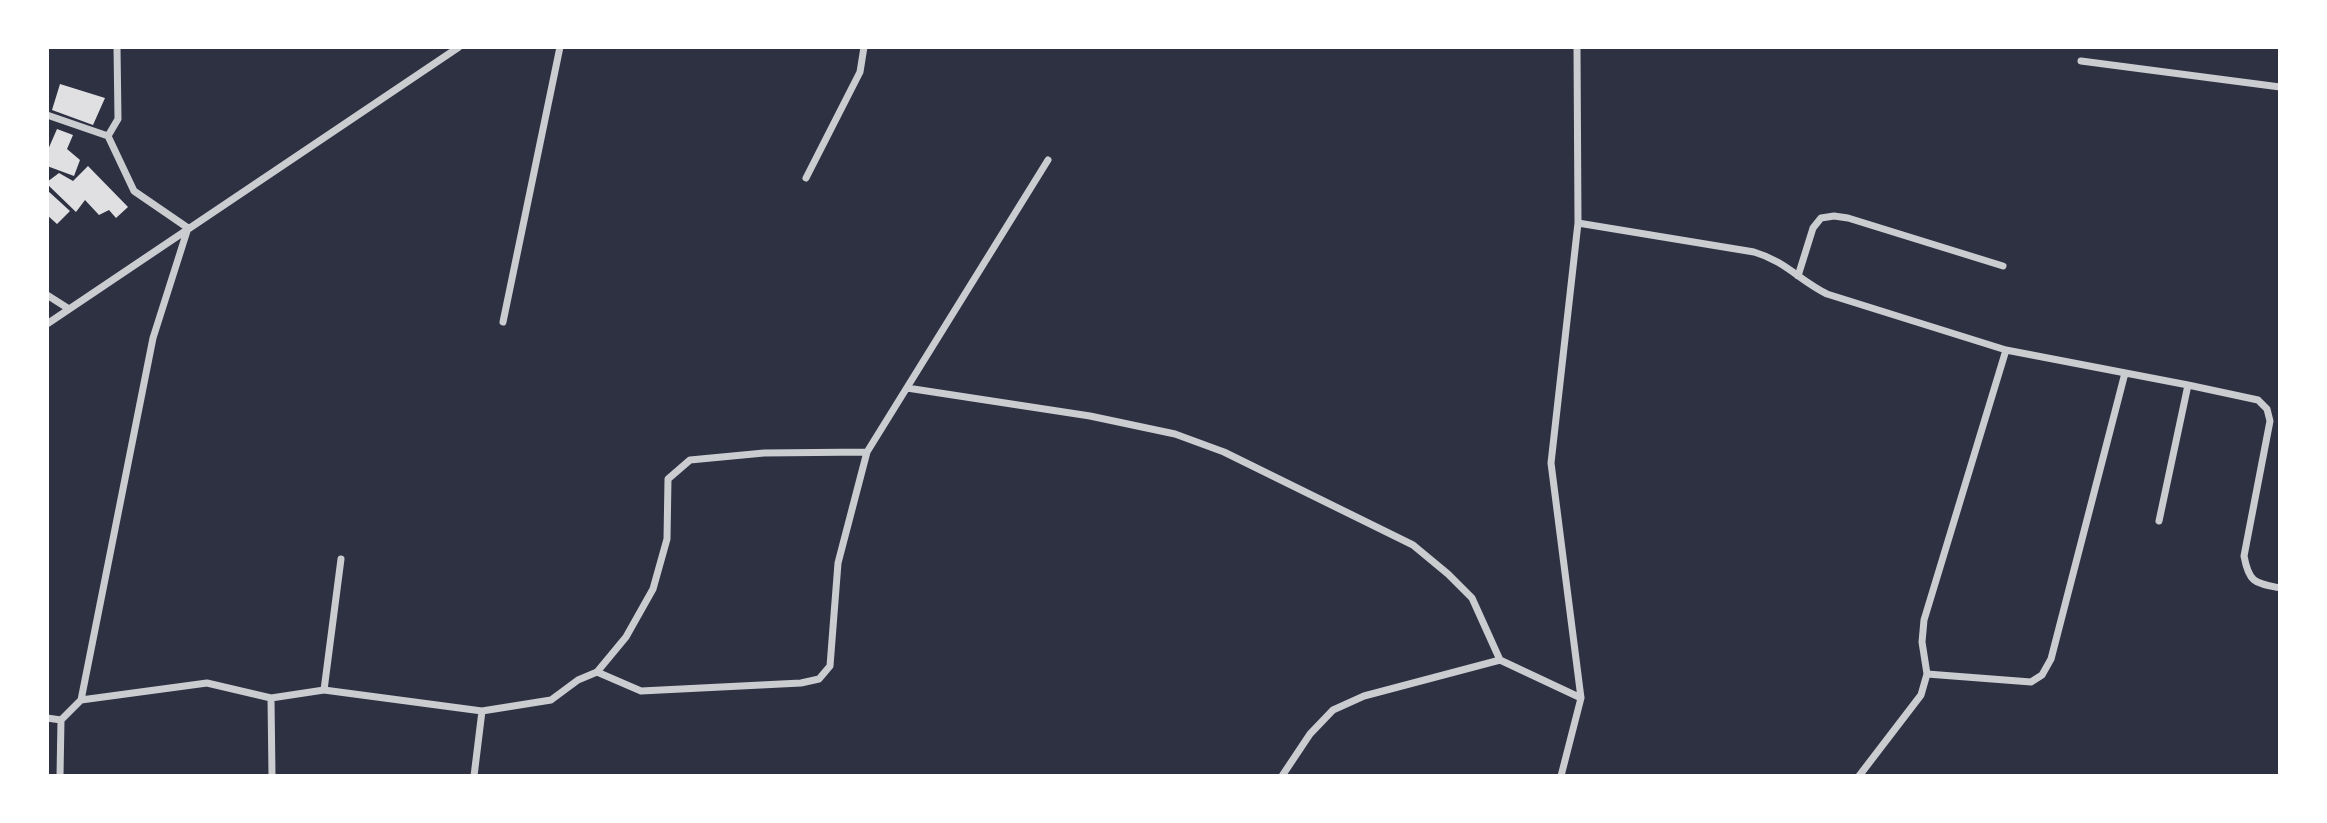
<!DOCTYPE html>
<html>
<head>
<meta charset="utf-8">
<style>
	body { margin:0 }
	#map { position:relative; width:2327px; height:823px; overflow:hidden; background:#2d3142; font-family:Overpass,sans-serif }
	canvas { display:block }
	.frame { position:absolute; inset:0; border:49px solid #fff; pointer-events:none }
</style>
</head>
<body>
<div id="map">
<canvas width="2327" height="823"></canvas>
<div class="frame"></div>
</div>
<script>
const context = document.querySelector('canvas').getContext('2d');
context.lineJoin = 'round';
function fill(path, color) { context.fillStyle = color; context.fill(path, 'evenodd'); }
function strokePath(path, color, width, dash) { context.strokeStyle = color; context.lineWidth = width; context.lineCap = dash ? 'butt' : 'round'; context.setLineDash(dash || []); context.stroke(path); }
fill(new Path2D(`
	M60 84 105 98 93 125 52 110Z
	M57 129 73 135 67 149 80 160 74 176 47 166V152Z
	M88 166 128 207 116 218 109 210 99 215 85 200 76 212 47 184V182L59 173 73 181Z
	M47 190 70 211 57 224 47 215Z`), '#e0e0e3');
strokePath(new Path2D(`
	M2081 61 2280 87
	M47 115 108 136 134 191 188 228 153 338 81 700
	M108 136 118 119 117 47
	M806 178 860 72 864 47
	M1578 223 1754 252C1785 261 1799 280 1827 294L2006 350 2188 385 2258 400 2267 409 2270 421 2244 556C2249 583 2255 583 2280 588
	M1798 276 1813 228 1821 218 1834 216 1848 218 2003 266
	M47 295 69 309
	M503 322 560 47
	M47 324 459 47
	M907 388 1090 416 1175 434 1224 452 1413 545 1448 574 1472 598 1500 660 1581 698
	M2159 521 2188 385
	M597 672 641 691 801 683 819 679 830 666 838 563 867 452 1048 160
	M1927 674 2031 682 2042 675 2051 659 2125 373
	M324 690 341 559
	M271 698 272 776
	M47 718 61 720 81 700 207 683 271 698 324 690 482 711 551 700 578 680 597 672 626 637 653 589 667 539 668 479 690 460 764 453 867 452
	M60 776 61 720
	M474 776 482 711
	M1282 776 1310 734 1333 710 1364 696 1500 660
	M1561 776 1581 698 1551 463 1578 223 1577 47
	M1859 776 1921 695 1927 674 1922 642 1924 620 2006 350`), '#caccd0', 7);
</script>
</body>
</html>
